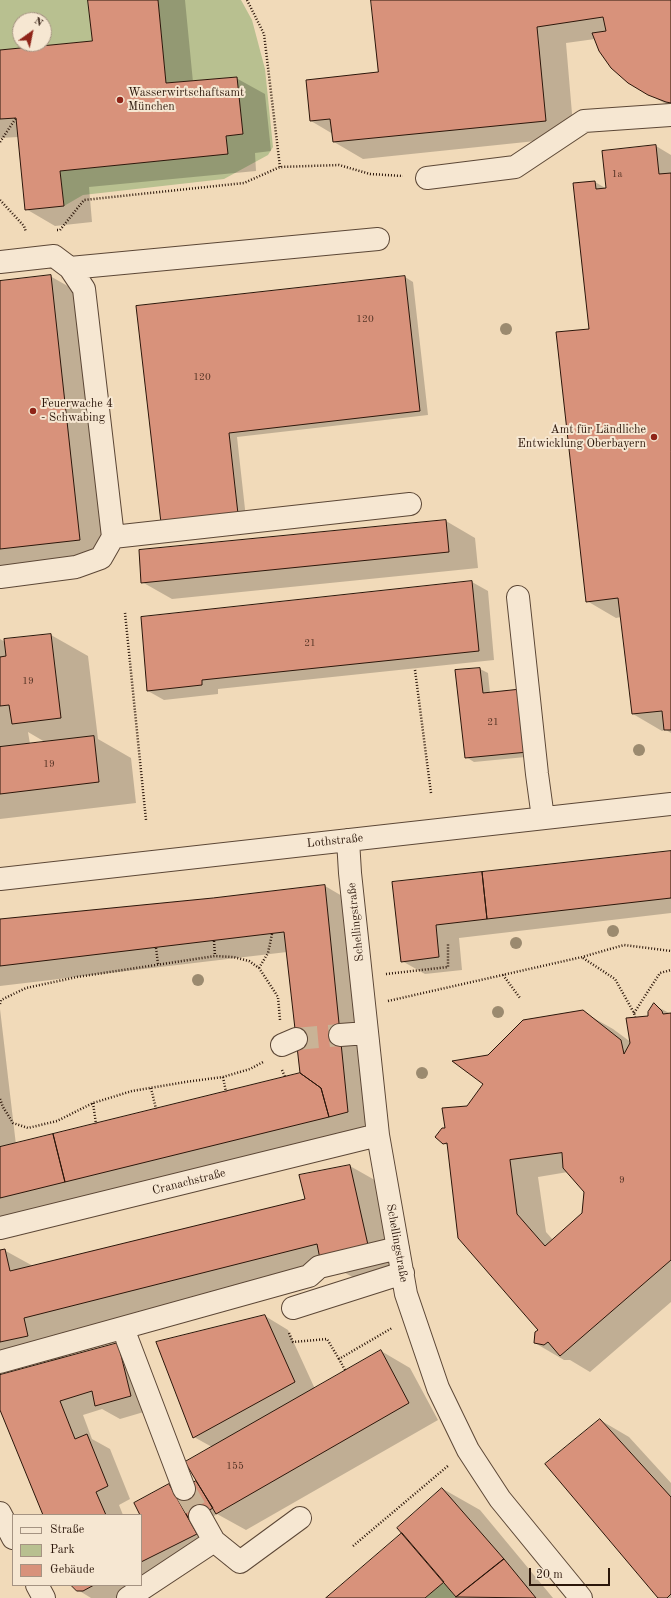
<!DOCTYPE html>
<html>
<head>
<meta charset="utf-8">
<style>
	body { margin:0 }
	#map { position:relative; width:671px; height:1598px; overflow:hidden; background:#f1dab9; font-family:"Old Standard TT",serif }
	canvas { display:block }
	.legend { position:absolute; left:12px; top:1514px; width:130px; height:72px; box-sizing:border-box; background:#f6e7d2; border:1px solid #a59382; margin:0; padding:5px 7px; list-style:none; font-size:12px; color:#2b160a }
	.legend li { display:flex; align-items:center; gap:8px; height:20px }
	.legend b { width:20px; border:1px solid #a59382 }
	.north { position:absolute; left:12px; top:12px; width:40px; height:40px; box-sizing:border-box; background:#f6e7d2; border:1px solid #a59382; border-radius:50%; rotate:33deg; font-size:11px; font-weight:700; line-height:16px; text-align:center; color:#2b160a }
	.north::after { content:''; display:block; margin:auto; width:14px; height:18px; background:#8f2418; clip-path:polygon(50% 0,100% 100%,50% 72%,0 100%) }
	.scale { position:absolute; left:529px; top:1568px; width:81px; height:18px; box-sizing:border-box; border:2px solid #2b160a; border-top:0; padding-left:5px; font-size:12px; line-height:14px; white-space:nowrap; color:#2b160a; -webkit-text-stroke:3px #f6e7d2; paint-order:stroke }
</style>
</head>
<body>
<div id="map">
<canvas width="671" height="1598"></canvas>
<ul class="legend">
<li><b style="height:5px;background:#f6e7d2"></b>Straße</li>
<li><b style="height:11px;background:#b8c090"></b>Park</li>
<li><b style="height:11px;background:#d8927b"></b>Gebäude</li>
</ul>
<div class="north">N</div>
<div class="scale">20 m</div>
</div>
<script>
const context = document.querySelector('canvas').getContext('2d');
context.lineJoin = 'round';
function fill(path, color) { context.fillStyle = color; context.fill(path, 'evenodd'); }
function strokePath(path, color, width, dash) { context.strokeStyle = color; context.lineWidth = width; context.lineCap = dash ? 'butt' : 'round'; context.setLineDash(dash || []); context.stroke(path); }
function drawText(font, color, halo, rows, align = 'center') {
  context.font = font + ' "Old Standard TT",serif'; context.lineWidth = 4; context.setLineDash([]); context.textBaseline = 'middle'; context.strokeStyle = halo; context.fillStyle = color; for (const [text, x, y, turn = 0] of rows) {
    context.save(); context.translate(x, y); context.rotate((+turn || 0) * Math.PI / 180); context.textAlign = isNaN(turn) ? turn : align; if (halo) context.strokeText(text, 0, 0); context.fillText(text, 0, 0); context.restore();
  }
}
fill(new Path2D(`
	M0 0H88L92 41 0 50ZM20 20H44V44H20Z
	M158 0H241L252 20 265 69 273 147 268 155 224 179 83 195 64 206 60 171 227 154 226 136 243 134 237 77 166 83Z
	M444 1582 456 1598H425Z`), '#b8c090');
fill(new Path2D(`
	M89 0H185L193 82 236 78 265 94 271 151 255 153 256 171 89 187 92 222 55 226 26 209 18 137 0 138V51L93 42Z
	M372 0H671V107L628 82 595 39 566 43 574 137 363 159 334 142 333 134 311 121 379 73Z
	M656 146 671 155V733L666 730 662 731 633 714 621 617 616 618 587 601 591 330 574 184 595 182 607 189Z
	M50 276 80 293 109 557 0 569V282Z
	M405 277 413 282 428 415 237 437 246 518 170 527 137 306Z
	M446 521 475 538 478 568 172 599 142 582Z
	M472 582 488 591 494 660 218 689V694L164 700 148 691Z
	M51 635 88 656 98 739 131 758 136 803 0 819V639L5 642ZM28 732 45 742 30 744Z
	M480 669 488 673 490 693 536 756 474 762 466 757Z
	M671 852V913L459 938 462 970 425 974 402 961 393 883Z
	M325 886 354 903 376 1129 0 1221V1009L16 1145 301 1074 287 952 0 986V920L213 899Z
	M654 1005 671 1014V1302L590 1372 570 1360H564L535 1343 539 1330 449 1146 443 1143 446 1129 467 1107 485 1084 489 1056 583 1012 613 1029 632 1043 649 1017ZM568 1172 585 1191 583 1214 553 1240 546 1232 538 1177Z
	M350 1166 387 1187 404 1266 358 1280 338 1269 61 1339 65 1358 118 1344 154 1409 120 1419 102 1409 83 1415 92 1439 110 1449 130 1499 119 1505 123 1515H44L0 1407V1376L51 1362 50 1360 22 1366 0 1354V1251L4 1250 33 1266 306 1200Z
	M265 1316 288 1330 315 1389 381 1351 410 1368 438 1420 246 1530 217 1514 205 1522 219 1547 119 1598H91L78 1590 72 1585H141V1515L169 1485 181 1492 196 1482 199 1484 212 1447 194 1437Z
	M600 1420 629 1437 671 1483V1598H660Z
	M443 1489 480 1510 553 1598H328L403 1534Z`), '#0003');
const building = new Path2D(`
	M88 0H158L166 83 237 77 243 134 226 136 228 154 60 171 64 206 25 210 16 118 0 119V50L92 41Z
	M371 0H671V103L666 102 648 95 628 83 611 68 599 51 592 33 606 31 603 17 537 27 546 121 333 142 330 119 310 121 306 80 378 72Z
	M656 145 659 174 671 173V730H664L662 711 632 714 618 598 586 602 556 332 589 329 573 183 595 181 596 189 606 188 602 151Z
	M51 275 80 540 0 549V281Z
	M405 276 420 411 229 433 238 514 161 523 136 306Z
	M446 520 449 552 141 583 139 550Z
	M472 581 479 651 202 680V685L147 691 141 617Z
	M51 634 61 718 12 724 9 705 0 706V657L6 656 4 639Z
	M480 668 483 693 521 689 528 752 465 758 455 670Z
	M94 736 99 782 0 794V747Z
	M671 851V898L487 919 482 872Z
	M482 872 487 919 436 925 439 957 401 962 392 882Z
	M325 885 348 1112 329 1117 321 1088 300 1073 284 932 0 966V919L213 898Z
	M654 1003 662 1011 663 1014 671 1013V1260L560 1356 548 1342 544 1345 534 1343 535 1332 538 1330 458 1238 447 1143 443 1144 435 1137 442 1128H445L442 1108 467 1106 483 1084 452 1061 488 1055 523 1020 583 1010 621 1040 624 1054 630 1043 626 1018 648 1016V1012ZM562 1153 563 1168 584 1192 582 1213 545 1246 517 1214 510 1160Z
	M300 1073 321 1088 329 1117 65 1182 53 1134Z
	M53 1134 65 1182 0 1198V1147Z
	M350 1165 368 1245 320 1259 317 1244 24 1318 28 1336 0 1342V1250L5 1249 10 1271 305 1199 299 1175Z
	M265 1315 295 1382 193 1438 156 1342Z
	M118 1343 131 1396 95 1406 92 1391 60 1401 75 1439 87 1434 108 1486 96 1492 106 1515H43L0 1410V1375Z
	M381 1350 409 1403 216 1514 185 1462Z
	M600 1419 671 1497V1594L667 1598H658L545 1464Z
	M196 1481 213 1508 190 1521 175 1494Z
	M169 1484 197 1534 141 1562V1515H140L134 1503Z
	M442 1488 504 1559 456 1597 397 1528Z
	M402 1533 444 1582 425 1598H326Z
	M504 1559 536 1598 456 1597Z
	M71 1585H94L83 1591H77Z`);
fill(building, '#d8927b');
strokePath(building, '#2b160a', 1);
strokePath(new Path2D(`
	M296 1039 340 1035
	M184 1489 200 1516`), '#c9b396', 22, [22, 11]);
const minor = new Path2D(`
	M427 178 515 167 584 121 671 115
	M0 262 54 256 70 268 84 289 113 537 101 558 76 567 0 577
	M70 268 378 239
	M113 537 410 504
	M518 597 537 774 543 818
	M348 840 350 873 378 1135 406 1294 438 1388 468 1450 500 1499 581 1598
	M0 879 671 804
	M340 1035 367 1033
	M282 1045 296 1039
	M0 1228 378 1135
	M293 1308 403 1273
	M127 1339 184 1489
	M0 1362 309 1276 319 1267 398 1248
	M0 1513 13 1538
	M200 1516 214 1541
	M37 1585 44 1598
	M128 1598 214 1541 240 1562 300 1518`);
strokePath(minor, '#5c4736', 24);
strokePath(new Path2D(`
	M247 0 264 34 280 167
	M0 142 16 118
	M0 200 24 226 26 232
	M57 230H60L84 200 244 183 280 167 339 165 370 174 403 176
	M125 613 146 820
	M415 670 431 793
	M214 941 215 956
	M156 948 158 964
	M583 958 615 979 634 1013 635 1017
	M259 968 268 953 272 934
	M386 974 448 967V944
	M503 975 520 998
	M388 1001 582 957 624 945 671 951
	M0 1004 1 1000 26 988 77 977 215 956 233 957 249 961 259 968 278 997 280 1020
	M634 1013 660 973 671 970
	M282 1070 285 1077
	M223 1077 226 1092
	M151 1088 156 1109
	M0 1099 3 1107 13 1123 28 1128 57 1121 93 1103 132 1091 185 1082 223 1077 250 1069 263 1062
	M93 1103 96 1124
	M289 1333 293 1342 327 1339 339 1359
	M345 1370 339 1359 392 1328
	M353 1546 449 1465`), '#2b160a', 2.5, [1, 2]);
strokePath(minor, '#f6e7d2', 22);
context.fillStyle = '#9b8a6f';
for (const [x, y] of [
	[506,329],
	[639,750],
	[613,931],
	[516,943],
	[198,980],
	[498,1012],
	[422,1073]
]) { context.beginPath(); context.arc(x, y, 6, 0, 2 * Math.PI); context.fill(); }
for (const [x, y, r, color] of [
	[120,100,4,"#8f2418"],
	[33,411,4,"#8f2418"],
	[654,437,4,"#8f2418"]
]) { const dot = new Path2D(); dot.arc(x, y, r, 0, 2 * Math.PI); context.fillStyle = color; context.fill(dot); strokePath(dot, '#f6e7d2', 1.5); }
drawText('10px', '#563526', null, [
	["1a",617,174],
	["120",365,319],
	["120",202,377],
	["21",310,643],
	["19",28,681],
	["21",493,722],
	["19",49,764],
	["9",622,1180],
	["155",235,1466]
]);
drawText('12px', '#2b160a', '#f6e7d2', [
	["Wasserwirtschaftsamt",128,93],
	["München",128,107],
	["Feuerwache 4",41,404],
	["- Schwabing",41,418],
	["Amt für Ländliche",646,430,"right"],
	["Entwicklung Oberbayern",646,444,"right"]
], 'left');
drawText('12px', '#2b160a', '#f6e7d2', [
	["Lothstraße",335,841,-6],
	["Schellingstraße",356,922,-96],
	["Cranachstraße",189,1182,-14],
	["Schellingstraße",397,1243,80]
]);
</script>
</body>
</html>
